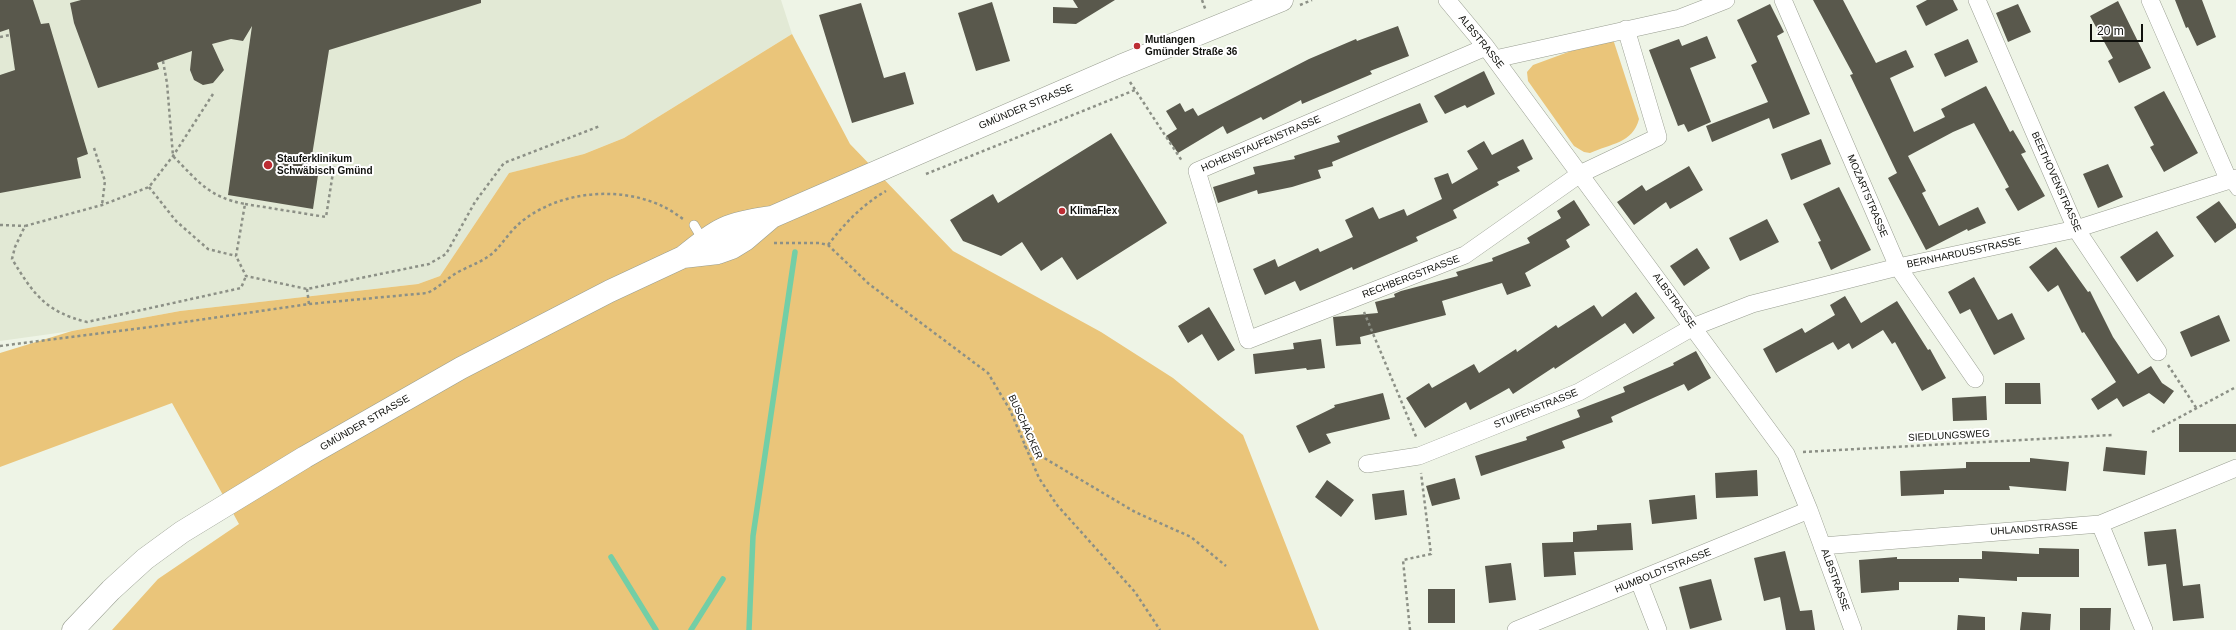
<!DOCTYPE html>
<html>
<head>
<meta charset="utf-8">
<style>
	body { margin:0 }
	#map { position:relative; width:2236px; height:630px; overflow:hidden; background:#eef4e6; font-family:Arial,sans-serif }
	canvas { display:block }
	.scale { position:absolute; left:2090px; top:24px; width:53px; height:18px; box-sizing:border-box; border:2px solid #10110d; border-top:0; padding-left:5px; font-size:12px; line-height:14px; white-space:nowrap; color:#10110d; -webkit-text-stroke:3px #fff; paint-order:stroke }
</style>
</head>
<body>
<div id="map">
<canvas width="2236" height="630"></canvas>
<div class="scale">20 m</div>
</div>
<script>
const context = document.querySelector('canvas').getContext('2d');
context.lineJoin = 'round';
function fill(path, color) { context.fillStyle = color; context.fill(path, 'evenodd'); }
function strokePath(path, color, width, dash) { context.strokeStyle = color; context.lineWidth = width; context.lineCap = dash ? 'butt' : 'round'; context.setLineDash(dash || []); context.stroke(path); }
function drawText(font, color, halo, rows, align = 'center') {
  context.font = font + ' Arial,sans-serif'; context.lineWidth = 4; context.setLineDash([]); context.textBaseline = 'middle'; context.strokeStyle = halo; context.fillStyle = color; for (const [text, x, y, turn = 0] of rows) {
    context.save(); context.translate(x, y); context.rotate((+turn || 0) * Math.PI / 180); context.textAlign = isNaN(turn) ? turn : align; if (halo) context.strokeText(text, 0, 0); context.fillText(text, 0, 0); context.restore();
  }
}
fill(new Path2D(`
	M0 0H781L792 34 624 138 584 154 509 173 440 276 418 284 180 311 72 331 0 341Z`), '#e2e9d5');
fill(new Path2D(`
	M792 34 850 144 953 251 1101 332 1173 378 1243 435 1319 630H112L158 579 239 524 172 403 0 467V353L72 331 180 311 418 284 440 276 509 173 584 154 624 138Z
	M1612 36 1639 119C1633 143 1610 144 1590 153L1584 152 1574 146 1528 81 1527 72 1533 65Z`), '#eac57a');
strokePath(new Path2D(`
	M611 557 656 630
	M691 630 723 579
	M749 630 753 536 795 252`), '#73cea6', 5.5);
fill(new Path2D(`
	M0 0H33L41 24 49 23 88 154 77 158 81 178 0 193V75L15 70 9 29 0 32Z
	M81 0H481V3L329 50 309 174 318 175 313 209 228 195 252 26 243 41 231 39 212 44 224 70 213 83 203 85 194 80 190 70 192 51 157 63 159 69 98 88 74 23 70 3Z
	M1073 0H1115L1076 24 1053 23V7L1078 8Z
	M1813 0H1843L1876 63 1906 50 1914 67 1890 78 1914 132 1945 117 1941 109 1986 86 2010 132 2013 130 2026 152 2021 154 2045 196 2018 211 2005 189 2009 187 1974 123 1953 132 1908 156 1926 191 1922 193 1939 226 1978 207 1986 223 1968 231 1967 229 1926 250 1888 178 1897 173 1850 75 1853 74Z
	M1927 0H1953L1958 10 1926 26 1916 6Z
	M2175 0H2202L2216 37 2197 46 2188 27 2186 28Z
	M2118 1 2151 68 2119 83 2108 61 2113 58 2090 16Z
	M992 2 1010 61 976 71 958 13Z
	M861 3 884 78 905 72 914 104 852 123 819 15Z
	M1770 4 1784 32 1777 36 1810 114 1773 129 1769 118 1712 142 1706 126 1768 102 1751 65 1757 62 1737 20Z
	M2018 4 2031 32 2008 42 1996 13Z
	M1398 26 1409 56 1370 71 1372 74 1302 104 1301 100 1263 120 1261 117 1227 134 1223 126 1178 153 1166 136 1177 129 1166 111 1180 103 1185 112 1193 108 1198 116 1309 59 1356 39 1357 41Z
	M1707 36 1716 58 1690 68 1711 122 1688 132 1684 124 1678 126 1649 50 1679 39 1682 46Z
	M1968 39 1978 62 1945 77 1934 54Z
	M1484 71 1495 94 1467 108 1465 105 1445 114 1434 96Z
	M2164 91 2198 153 2164 172 2150 147 2154 145 2134 107Z
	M1420 103 1428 122 1332 162 1333 166 1318 170 1321 178 1292 187 1258 194 1257 190 1218 203 1213 187 1255 174 1253 167 1295 159 1294 156 1340 142 1337 136Z
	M1111 133 1167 223 1077 280 1062 257 1041 271 1022 242 1001 256 963 241 950 220 993 194 998 203Z
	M1523 139 1533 159 1517 167 1520 171 1497 182 1499 185 1453 210 1457 218 1416 237 1418 241 1353 270 1352 267 1300 291 1295 281 1265 295 1253 269 1275 259 1278 267 1318 248 1320 252 1353 237 1345 220 1373 207 1379 219 1404 209 1407 216 1442 199 1434 178 1448 173 1452 184 1478 169 1467 151 1484 141 1492 155Z
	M1821 139 1831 164 1791 180 1781 154Z
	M2108 164 2123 197 2098 208 2083 174Z
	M1689 166 1703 190 1670 209 1666 202 1634 225 1617 202 1642 185 1646 191Z
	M1839 187 1871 250 1831 270 1818 242 1821 241 1803 204Z
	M1574 200 1590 225 1566 240 1570 247 1525 273 1531 286 1507 295 1502 283 1442 301 1446 315 1360 337 1361 344 1336 346 1333 317 1378 313 1375 302 1395 297 1394 294 1401 291 1458 276 1456 272 1493 261 1492 258 1530 243 1527 238 1561 218 1557 211Z
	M2219 201 2236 224V228L2215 243 2196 217Z
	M1767 219 1779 242 1740 261 1729 238Z
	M2157 231 2174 256 2137 282 2120 257Z
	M2056 247 2088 292 2090 291 2113 337 2138 374 2151 366 2162 383 2174 391 2164 404 2149 393 2123 407 2117 398 2098 410 2091 399 2116 382 2084 332 2082 333 2058 285 2048 292 2029 267Z
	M1697 248 1710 268 1684 286 1670 266Z
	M1974 277 1998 320 2012 313 2025 339 1994 355 1970 309 1960 314 1948 292Z
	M1636 292 1655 318 1633 334 1625 323 1555 369 1554 367 1513 394 1509 388 1470 410 1466 402 1425 428 1406 398 1429 383 1432 388 1474 364 1479 373 1516 349 1517 352 1556 325 1558 328 1594 305 1602 317Z
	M1845 296 1861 323 1897 301 1928 350 1930 349 1946 378 1922 391 1895 342 1892 344 1883 330 1852 349 1849 343 1838 350 1833 342 1776 373 1763 349 1802 328 1805 333 1835 315 1830 305Z
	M1209 307 1235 350 1218 361 1202 334 1188 343 1178 326Z
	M2219 315 2230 341 2191 357 2180 332Z
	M1321 339 1325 368 1307 370 1306 368 1255 374 1253 354 1294 349 1293 343Z
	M1696 351 1711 378 1688 391 1684 384 1611 417 1613 422 1562 441 1565 448 1481 476 1475 456 1527 440 1526 437 1580 417 1577 410 1625 392 1623 387 1674 365 1673 363Z
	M2005 383H2040L2041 404H2005Z
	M1383 393 1390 419 1326 434 1331 443 1309 453 1296 426 1335 407 1334 405Z
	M1986 396 1987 420 1953 421 1952 398Z
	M2179 424H2236V452H2179Z
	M2106 447 2147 451 2145 475 2103 471Z
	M2030 458 2069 462 2066 491 2009 486 2010 490H1944V494L1901 496 1900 471 1966 468V462H2030Z
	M1757 470 1758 496 1716 498 1715 473Z
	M1455 478 1460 499 1432 506 1426 486Z
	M1327 480 1354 500 1341 517 1315 497Z
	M1404 490 1407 515 1375 520 1372 494Z
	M1695 495 1697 519 1652 524 1649 500Z
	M1631 523 1633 550 1574 552 1576 575 1544 577 1542 543 1573 542V532L1597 530V525Z
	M2176 529 2183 586 2200 584 2204 618 2173 621 2166 564 2148 566 2144 532Z
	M2039 548 2079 549V577H2017V581L1959 578V582H1899V590L1861 593 1859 560 1897 557V559H1982V551L2039 554Z
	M1785 551 1800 611 1812 610 1815 630H1786L1780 597 1764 601 1754 558Z
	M1511 563 1516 600 1489 603 1485 566Z
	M1711 579 1722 620 1690 629 1679 587Z
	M1428 589H1455V623H1428Z
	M2080 608H2111L2110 630H2080Z
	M2022 612 2051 614 2050 630H2020Z
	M1958 615 1985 617V630H1957Z`), '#59584c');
const service = new Path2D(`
	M2229 181 2236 191
	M694 225 704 242`);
const minor = new Path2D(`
	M1447 0 1486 47 1786 454 1809 510 1853 630
	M1783 0 1898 267 1975 379
	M1977 0 2076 229 2158 352
	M2150 0 2229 181
	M1486 47 1197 171 1248 340 1465 255 1580 174 1658 137 1626 29
	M1495 59 1680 18 1726 0
	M1367 464 1419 456 1579 392 1693 327 1752 304 1898 267 2076 229 2236 178
	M2100 524 2144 630
	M1822 546 2100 524 2236 468
	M1639 581 1658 630
	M1516 630 1809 510`);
const tertiary = new Path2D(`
	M683 257C718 228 727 223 772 217L1120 66 1282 0
	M73 630 111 590 145 559 182 532 305 457 461 368 610 291 683 257 718 253 732 248 745 240 772 217`);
strokePath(service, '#999e91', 10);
strokePath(minor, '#999e91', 18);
strokePath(tertiary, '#999e91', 23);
strokePath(new Path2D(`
	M1202 0 1206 11
	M1300 5 1312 0
	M0 37 10 35
	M163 61 167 83 173 156C198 181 208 197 245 204L236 256 246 276 307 289 429 264 446 254 475 202 504 163 600 126
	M1130 82 1182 161
	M213 94 173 156 149 187 102 205 25 226 15 247 12 259C34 295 46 312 87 322L241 288 246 276
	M94 148 105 181 102 205
	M926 174 1135 90
	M149 187 176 221 208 249 236 256
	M245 204 326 217 334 166
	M0 225 25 226
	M774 243H819L828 245 869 284 988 373 1010 410 1039 478 1057 505 1135 592 1160 630
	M828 245C845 223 862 205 886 191
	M307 289 309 304
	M1364 312 1417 439
	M0 346 150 327 309 304 427 293C439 288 448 277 460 271 472 265 484 261 494 252 505 241 511 229 525 219 562 191 620 186 662 206 669 209 676 214 683 219
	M2168 365 2197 409
	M2152 432 2236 387
	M1024 446 1135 512 1191 537 1226 566
	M1803 452 2112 435
	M1410 630 1403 560 1431 554 1421 473`), '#8c9086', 2.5, [3, 3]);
strokePath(service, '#fff', 9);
strokePath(minor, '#fff', 17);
strokePath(tertiary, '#fff', 22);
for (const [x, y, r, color] of [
	[1137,46,4,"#bc2d33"],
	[268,165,5,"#bc2d33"],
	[1062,211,4,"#bc2d33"]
]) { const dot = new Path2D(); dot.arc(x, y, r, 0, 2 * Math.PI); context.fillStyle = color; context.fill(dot); strokePath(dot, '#fff', 1.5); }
drawText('bold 10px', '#10110d', '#fff', [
	["Mutlangen",1145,40],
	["Gmünder Straße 36",1145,52],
	["Stauferklinikum",277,159],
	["Schwäbisch Gmünd",277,171],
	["KlimaFlex",1070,211]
], 'left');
drawText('10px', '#10110d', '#fff', [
	["ALBSTRASSE",1481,42,51],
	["GMÜNDER STRASSE",1026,107,-23],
	["HOHENSTAUFENSTRASSE",1261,144,-23],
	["BEETHOVENSTRASSE",2056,182,66],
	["MOZARTSTRASSE",1867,196,67],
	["BERNHARDUSSTRASSE",1964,253,-12],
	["RECHBERGSTRASSE",1411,277,-21],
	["ALBSTRASSE",1674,301,54],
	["STUIFENSTRASSE",1536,409,-22],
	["GMÜNDER STRASSE",365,423,-30],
	["BUSCHÄCKER",1025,427,66],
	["SIEDLUNGSWEG",1949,436,-3],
	["UHLANDSTRASSE",2034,529,-4],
	["HUMBOLDTSTRASSE",1663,571,-22],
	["ALBSTRASSE",1835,580,70]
]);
</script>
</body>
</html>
